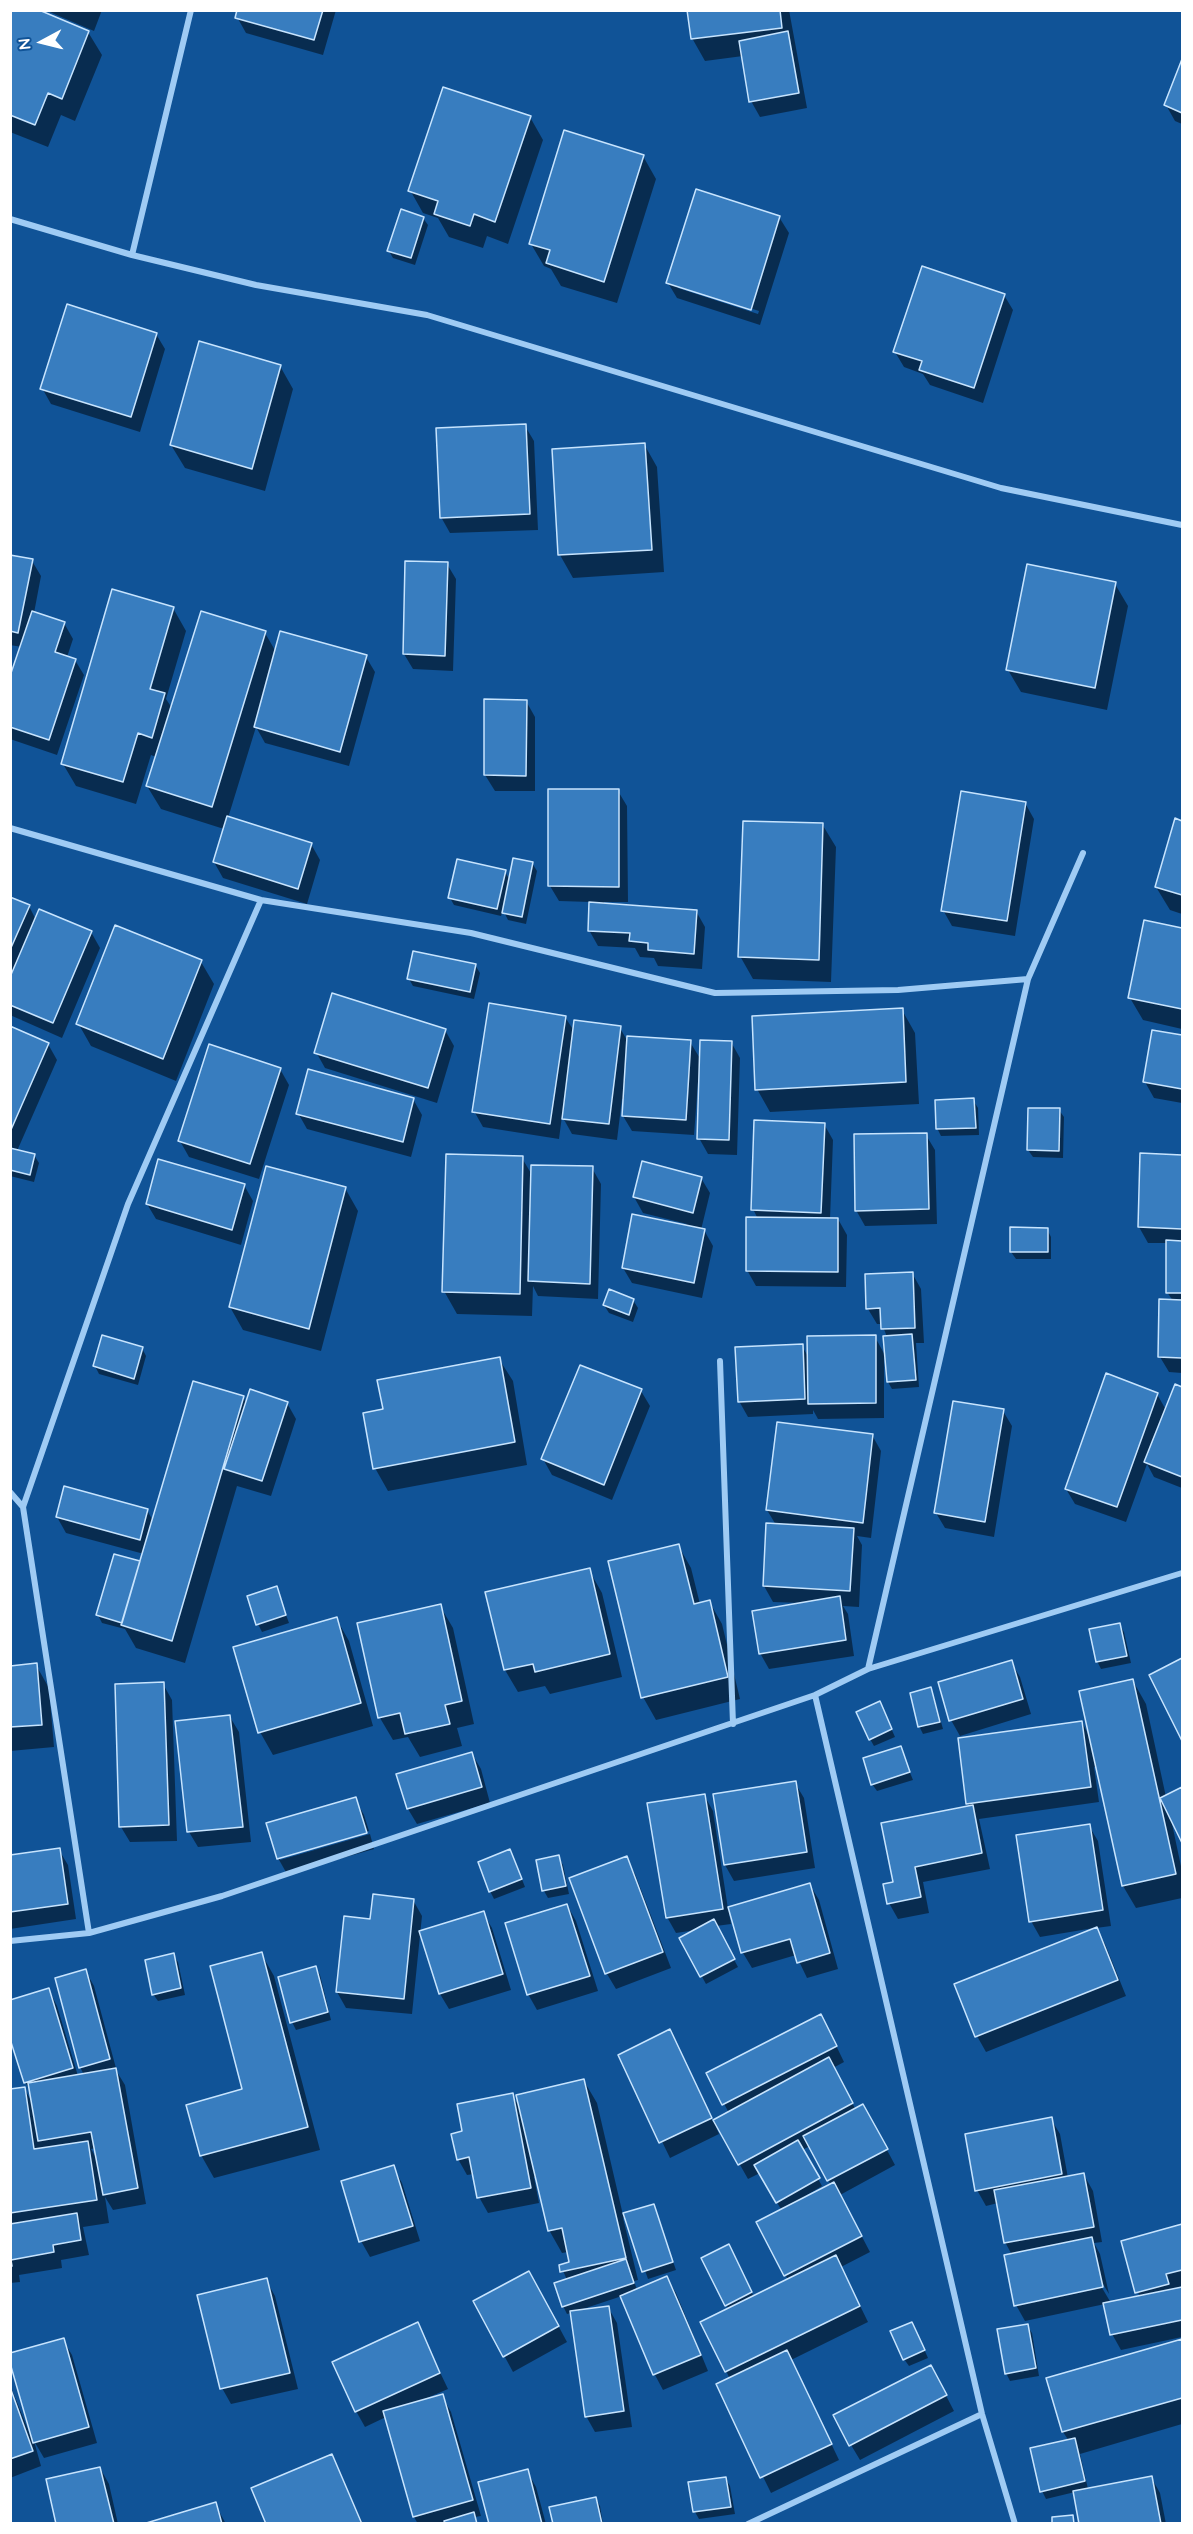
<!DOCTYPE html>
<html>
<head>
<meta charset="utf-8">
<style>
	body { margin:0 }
	#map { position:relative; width:1193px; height:2534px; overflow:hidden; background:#105397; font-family:Quicksand,sans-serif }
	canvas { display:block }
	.frame { position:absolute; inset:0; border:12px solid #fff; pointer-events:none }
	.north { position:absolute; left:12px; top:12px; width:60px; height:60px; -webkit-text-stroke:4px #105397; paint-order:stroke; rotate:263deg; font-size:16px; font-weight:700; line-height:24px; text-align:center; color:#fff }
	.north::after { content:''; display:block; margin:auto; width:21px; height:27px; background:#fff; clip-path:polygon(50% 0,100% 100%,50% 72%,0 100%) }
</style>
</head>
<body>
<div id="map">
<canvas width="1193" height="2534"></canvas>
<div class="frame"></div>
<div class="north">N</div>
</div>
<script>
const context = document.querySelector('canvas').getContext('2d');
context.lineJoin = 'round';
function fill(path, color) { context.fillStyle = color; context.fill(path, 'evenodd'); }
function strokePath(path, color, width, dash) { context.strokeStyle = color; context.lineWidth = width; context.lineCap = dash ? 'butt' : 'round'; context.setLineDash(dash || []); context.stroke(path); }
fill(new Path2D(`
	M10 10 88 32 102 55 75 121 61 115 48 147 10 132Z
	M45 10H102L94 31Z
	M239 10H336L323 55 246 33 237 17Z
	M689 10H789L807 108 760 117 751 101 743 56 705 61 692 38Z
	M1182 63V124L1175 121 1166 105Z
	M530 117 543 140 508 244 487 236 483 248 449 237 438 218 423 213 410 190Z
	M643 156 656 179 617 303 561 286 551 269 544 266 531 244Z
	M779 217 789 233 760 325 677 298 668 283ZM678 285 759 311 758 314 678 288Z
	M423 218 428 225 415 265 393 258 389 251Z
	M1004 295 1013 310 983 403 930 385 923 374 904 367 895 352Z
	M156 334 165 349 140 432 51 404 42 388Z
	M280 366 293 389 265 491 185 468 171 445Z
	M525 426 534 441 538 530 450 533 441 517Z
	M644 444 657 467 664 572 573 578 560 555 554 450Z
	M10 556 32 561 41 576 34 613 64 623 73 639 67 657 75 660 84 675 57 755 10 739V681L22 647 10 645Z
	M447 564 456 579 453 671 413 669 404 654Z
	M1115 584 1128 606 1107 710 1021 692 1008 670Z
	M173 608 186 631 166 699 172 708 265 633 276 652 366 657 375 672 349 766 265 743 256 727 228 818 311 844 320 860 307 904 223 878 214 862 224 829 161 809 147 786 156 757 151 755 136 804 76 786 63 764Z
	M486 701H526L535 717V791H495L485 775Z
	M618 791 627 806 628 902H604V904L696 911 705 927 702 969 658 966 654 958 640 957 635 948 598 946 589 930 591 902 559 901 550 886Z
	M1025 803 1034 819 1015 936 952 926 943 910Z
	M1176 820 1182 822V914L1170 910 1156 887Z
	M822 824 836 847 831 982 753 979 740 956Z
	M532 863 537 871 526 924 508 920 503 910 501 916 454 905 450 898 505 872 510 880Z
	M10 899 29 906 36 920 91 932 100 948 62 1038 10 1015Z
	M1145 921 1182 929V1029L1143 1020 1130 998Z
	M201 962 214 984 176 1081 91 1046 78 1023Z
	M475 965 480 973 474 999 413 986 409 979Z
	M902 1010 915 1033 919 1104 770 1112 757 1089Z
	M565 1017 574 1031 620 1028 628 1042H690L701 1060 731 1042 740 1058 737 1155 708 1154 699 1138 700 1082H698L694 1135 632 1131 623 1116 624 1099H622L617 1140 572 1134 562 1116 559 1139 483 1127 474 1111Z
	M10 1028 48 1044 57 1060 17 1151 34 1155 39 1163 34 1182 10 1176Z
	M445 1030 454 1046 437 1103 325 1068 316 1052Z
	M1153 1032 1182 1037V1103L1154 1098 1145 1082Z
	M280 1069 289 1085 259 1179 189 1157 180 1141Z
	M413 1099 422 1115 411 1157 307 1129 298 1113Z
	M973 1100 978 1108 979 1135 941 1136 937 1128Z
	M1059 1110 1064 1117 1063 1158 1033 1157 1028 1150Z
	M824 1124 833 1140 830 1219H838L847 1235 846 1287 756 1286 747 1270 758 1219 753 1209Z
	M926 1135 935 1150 937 1224 865 1226 856 1210Z
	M1141 1155 1182 1156V1373L1169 1372 1160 1357 1173 1301 1167 1292 1168 1243H1148L1139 1227Z
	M522 1158 532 1175 592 1168 601 1184 598 1299 538 1296 533 1286 532 1316 457 1314 444 1291Z
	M701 1178 710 1193 701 1230H704L713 1246 702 1298 632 1283 623 1268 687 1224 643 1213 634 1197Z
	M244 1185 253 1201 241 1245 156 1219 147 1204Z
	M345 1188 358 1211 321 1351 243 1330 230 1307Z
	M1047 1229 1051 1237V1259H1016L1011 1252Z
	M912 1273 921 1289 924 1343H916L919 1387 892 1389 888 1382 886 1358H884V1418L818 1419 813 1410V1414L748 1417 739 1401 802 1346 809 1358 875 1337 886 1357 887 1337 882 1324H877L868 1309Z
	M633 1300 638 1308 633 1322 609 1313 604 1305Z
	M142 1348 146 1356 138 1385 99 1374 95 1366Z
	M499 1359 513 1381 527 1465 388 1491 375 1468 384 1410Z
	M1176 1386 1182 1388V1488L1154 1477 1147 1464 1126 1522 1075 1504 1066 1489 1157 1394 1166 1410Z
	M641 1391 650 1406 612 1500 552 1475 543 1459Z
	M243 1397 247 1404 287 1403 296 1419 271 1496 237 1486 185 1663 136 1648 125 1629 102 1623 98 1615 140 1565 144 1554 66 1533 57 1517 147 1510 153 1521Z
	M1003 1411 1012 1426 994 1537 945 1528 936 1513Z
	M872 1435 881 1451 871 1538 857 1536 862 1545 859 1607 843 1606 848 1614 854 1656 769 1669 760 1653 801 1603 773 1602 764 1586 776 1525 767 1510Z
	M678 1545 691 1568 700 1604 709 1601 722 1624 740 1699 656 1720 643 1697Z
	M589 1570 602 1593 622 1677 550 1694 545 1686 518 1692 505 1670Z
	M276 1588 289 1623 262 1632 258 1624Z
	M440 1606 453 1628 474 1724 457 1728 462 1746 420 1757 408 1737 393 1740 380 1718Z
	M336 1618 349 1641 373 1726 273 1755 260 1732Z
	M1120 1625 1124 1632 1131 1663 1101 1669 1097 1661Z
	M1182 1660V1738L1151 1676Z
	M1011 1662 1020 1677 1031 1714 960 1736 951 1720Z
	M36 1665 49 1688 54 1747 10 1751V1667Z
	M1133 1681 1146 1704 1166 1797 1182 1788V1840L1171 1819 1182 1871V1898L1136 1908 1123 1886 1097 1766 1094 1767 1099 1802 979 1819 990 1869 923 1882 929 1913 898 1919 889 1903 895 1884 970 1807 968 1803 1082 1722 1089 1736Z
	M163 1684 172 1700 177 1841 130 1842 121 1827Z
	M930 1689 934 1697 943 1729 923 1734 919 1726Z
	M883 1710 895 1737 874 1746 870 1739Z
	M230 1717 239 1732 251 1842 198 1847 189 1832Z
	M900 1748 913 1780 877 1791 872 1784Z
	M472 1754 481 1769 490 1803 417 1824 408 1809Z
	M795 1783 804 1798 815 1868 734 1881 725 1865 714 1795Z
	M704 1795 713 1811 728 1909 810 1885 819 1900 838 1969 807 1978 796 1955 752 1968 743 1953 731 1913H729L731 1924 716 1926 738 1967 706 1984 681 1939 696 1930 676 1933 667 1917Z
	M355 1799 364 1815 369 1831 280 1857V1860L370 1834 374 1849 287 1874 278 1858 268 1824Z
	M1089 1826 1098 1841 1111 1926 1096 1928 1105 1944 1126 1996 986 2052 977 2036 956 1985 1094 1928 1040 1937 1031 1921Z
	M59 1850 68 1865 76 1919 10 1929V1857Z
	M558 1857 563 1865 569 1894 548 1898 544 1891 538 1862Z
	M626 1858 635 1874 671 1968 616 1989 607 1974 571 1878Z
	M514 1859 525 1887 494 1899 490 1891Z
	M413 1900 422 1916 412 2014 346 2008 337 1992 345 1918 372 1920Z
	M567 1905 576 1921 598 1991 537 2010 528 1994Z
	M483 1913 492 1928 511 1990 449 2009 440 1994Z
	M261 1953 274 1976 320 2150 214 2178 201 2155 244 2090Z
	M173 1955 178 1962 185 1995 158 2001 153 1994Z
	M316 1968 320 1975 331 2020 296 2030 292 2022Z
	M85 1970 94 1986 117 2072 125 2085 146 2204 113 2210 105 2197 109 2223 83 2227 89 2255 61 2260 62 2268 19 2275 20 2282 10 2283V2090L24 2088 32 2102 31 2092 25 2082 49 1990 57 2006 78 2076 84 2075 80 2067ZM96 2148 97 2159 91 2149Z
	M829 2031 844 2062 833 2068 856 2110 872 2122 895 2165 840 2195 870 2252 841 2267 868 2322 791 2360 839 2460 771 2493 718 2385 730 2379 702 2322 729 2310 703 2259 732 2254 754 2297 788 2280 758 2223 782 2211 760 2173 748 2179 718 2126 716 2127 719 2134 670 2158 620 2055 678 2047 713 2122 729 2113 708 2074ZM810 2146 831 2185 808 2197 807 2195 822 2186 802 2150Z
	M584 2081 597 2103 623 2215 653 2205 676 2270 648 2279 626 2217 623 2218 638 2280 634 2281 637 2290 667 2278 676 2293 708 2371 663 2390 655 2375 622 2296 580 2310 608 2307 617 2323 632 2427 595 2432 586 2416 571 2313 567 2314 563 2306 567 2280 561 2266 571 2263 568 2252 562 2253 549 2230 537 2177H534L539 2203 488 2213 479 2197 474 2174 467 2175 458 2159 464 2132 512 2095 520 2108Z
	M1051 2119 1060 2134 1068 2178 1084 2175 1093 2191 1102 2242 1094 2243 1100 2254 1109 2294 1100 2279 1098 2281 1111 2303 1140 2298 1123 2243 1182 2226V2337L1121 2350 1112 2334 1105 2304 1025 2321 1016 2305 1012 2255 1005 2242 998 2203 986 2206 977 2190Z
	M393 2167 402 2183 420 2241 370 2257 361 2241Z
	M266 2280 275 2296 298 2389 231 2404 222 2388Z
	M538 2288 567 2342 513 2372 475 2302Z
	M417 2324 448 2389 427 2398 442 2396 451 2412 481 2516 475 2517 478 2524H418L414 2517 386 2417 365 2427 356 2411Z
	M1027 2326 1032 2333 1039 2376 1010 2381 1006 2373Z
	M916 2331 928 2358 909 2366 904 2359Z
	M63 2340 72 2355 97 2443 44 2458 34 2441 41 2466 10 2478V2385L31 2437H33L14 2369 10 2370V2355Z
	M1182 2340V2424L1080 2454 1088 2489 1151 2477 1160 2493 1166 2524H1081L1075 2492 1046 2499 1042 2491 1069 2441 1063 2432 1048 2379Z
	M939 2382 954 2411 860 2460 851 2445Z
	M332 2456 363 2524H268Z
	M100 2468 109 2484 118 2524H58Z
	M527 2471 536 2487 546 2524H491Z
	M725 2478 730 2486 735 2514 699 2519 695 2512 690 2483Z
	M596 2499 600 2506 603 2524H554Z
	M215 2504 226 2524H148Z`), '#0007');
const building = new Path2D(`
	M10 10H39L89 31 62 99 48 93 35 125 10 115Z
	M237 10H323L314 40 235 18Z
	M687 10H780L782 28 691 39Z
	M788 31 799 93 749 102 739 41Z
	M1182 59V113L1164 105Z
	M443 87 531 116 495 222 474 214 470 226 434 214 438 201 408 191Z
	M564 130 644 155 604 282 546 263 550 250 529 244Z
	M696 189 780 216 751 310 666 283Z
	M401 209 424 217 411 258 387 251Z
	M922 266 1005 294 974 388 919 370 922 361 893 352Z
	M67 304 157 333 131 417 40 389Z
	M199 341 281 365 252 469 170 445Z
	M526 424 530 514 440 518 436 428Z
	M645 443 652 550 558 555 552 449Z
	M10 555 33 559 18 633 10 631Z
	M405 561 448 562 445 656 403 654Z
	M1027 564 1116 582 1095 688 1006 670Z
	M112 589 174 607 150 689 165 693 152 738 138 733 123 782 61 764Z
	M32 611 65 622 55 652 76 659 49 740 10 727V676Z
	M201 611 266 631 212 807 146 786Z
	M280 631 367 655 340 752 254 727Z
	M484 699 527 700 526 776 484 775Z
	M548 789H619V887L548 886Z
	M961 791 1026 802 1007 921 941 911Z
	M227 816 312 843 298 889 213 862Z
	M1175 818 1182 821V895L1155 887Z
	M743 821 823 823 819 960 738 957Z
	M513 858 533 862 522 917 502 913Z
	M457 859 506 870 497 909 448 898Z
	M10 897 30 905 10 950Z
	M589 902 697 910 694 954 648 950V943L629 941 630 933 588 931Z
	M39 909 92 931 53 1023 10 1005V977Z
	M1144 920 1182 928V1009L1128 998Z
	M115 925 202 960 163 1059 76 1024Z
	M413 951 476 964 470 992 407 979Z
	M332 993 446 1029 428 1088 314 1053Z
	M489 1003 566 1016 550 1124 472 1112Z
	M903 1008 906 1082 755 1090 752 1016Z
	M574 1020 621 1026 609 1124 562 1119Z
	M10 1026 49 1043 10 1132Z
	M1152 1030 1182 1035V1089L1143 1082Z
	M627 1036 691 1040 686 1120 622 1116Z
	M700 1040 732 1041 729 1140 697 1139Z
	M209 1044 281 1068 250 1164 178 1141Z
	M308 1069 414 1098 403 1142 296 1114Z
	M974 1098 976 1128 936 1129 935 1100Z
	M1028 1108H1060L1059 1151 1027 1150Z
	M754 1120 825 1123 821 1213 751 1210Z
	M927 1133 929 1209 855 1211 854 1134Z
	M10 1148 35 1154 30 1175 10 1170Z
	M1140 1153 1182 1155V1229L1138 1227Z
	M446 1154 523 1156 520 1294 442 1292Z
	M158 1159 245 1184 232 1230 146 1204Z
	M642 1161 702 1177 693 1213 633 1197Z
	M531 1165 593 1166 590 1284 528 1281Z
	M266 1166 346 1187 309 1329 229 1307Z
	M632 1214 705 1229 694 1283 622 1268Z
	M746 1217 838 1218V1272L746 1271Z
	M1010 1227 1048 1228V1252H1010Z
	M1166 1240 1182 1241V1293H1166Z
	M913 1272 915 1328 881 1329 880 1308 866 1309 865 1274Z
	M609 1289 634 1299 629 1315 603 1305Z
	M1159 1299 1182 1300V1358L1158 1357Z
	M912 1334 916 1380 887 1382 883 1336Z
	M102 1335 143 1347 134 1379 93 1366Z
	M876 1335V1403L808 1404 807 1336Z
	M803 1344 805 1399 738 1402 735 1347Z
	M500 1357 515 1442 373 1469 363 1413 383 1409 377 1380Z
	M580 1365 642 1389 604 1485 541 1459Z
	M1106 1373 1158 1393 1117 1507 1065 1489Z
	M193 1381 244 1396 172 1641 121 1625Z
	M1175 1384 1182 1387V1477L1144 1462Z
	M250 1389 288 1402 262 1481 224 1469Z
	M953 1401 1004 1409 985 1522 934 1513Z
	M777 1422 873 1434 863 1523 766 1510Z
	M64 1486 148 1509 140 1540 56 1517Z
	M766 1523 854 1528 850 1591 763 1586Z
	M679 1544 694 1604 710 1600 728 1677 641 1698 608 1561Z
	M114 1554 140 1561 122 1623 96 1615Z
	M590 1568 610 1654 535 1672 533 1664 504 1670 485 1592Z
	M277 1586 286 1615 256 1625 247 1596Z
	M840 1596 846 1640 759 1654 752 1611Z
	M441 1604 462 1701 445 1705 450 1724 405 1734 400 1713 378 1718 357 1623Z
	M337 1617 361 1703 258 1733 233 1647Z
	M1120 1623 1127 1656 1096 1662 1089 1629Z
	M1182 1658V1741L1149 1675Z
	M1012 1660 1023 1699 949 1721 938 1682Z
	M37 1663 42 1725 10 1727V1666Z
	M1133 1679 1176 1874 1122 1886 1079 1691Z
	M164 1682 169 1825 119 1827 115 1684Z
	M931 1687 940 1722 918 1727 910 1693Z
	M880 1701 892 1729 869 1740 856 1712Z
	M230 1715 243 1827 187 1832 175 1721Z
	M1082 1721 1091 1787 966 1804 958 1738Z
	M901 1746 910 1772 871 1785 863 1758Z
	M472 1752 482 1787 407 1809 396 1774Z
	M796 1781 807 1852 724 1865 713 1794Z
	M1182 1787V1843L1160 1798Z
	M705 1794 723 1909 666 1918 647 1803Z
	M356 1797 367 1833 277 1859 266 1823Z
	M973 1805 982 1853 915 1867 921 1897 887 1904 883 1884 893 1882 881 1823Z
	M1090 1824 1103 1910 1029 1922 1016 1835Z
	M60 1848 68 1904 10 1912V1855Z
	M510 1849 522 1879 489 1892 478 1862Z
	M559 1855 566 1886 542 1891 536 1860Z
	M627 1856 663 1952 605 1974 569 1878Z
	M810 1883 830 1953 797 1963 790 1939 741 1953 728 1907Z
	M373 1894 414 1899 404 1999 336 1992 344 1916 370 1919Z
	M567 1904 590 1976 527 1995 505 1923Z
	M484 1911 503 1974 439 1994 419 1931Z
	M714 1919 735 1959 700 1977 679 1938Z
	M1097 1927 1118 1980 975 2037 954 1984Z
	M262 1952 308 2127 200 2156 186 2105 242 2089 210 1966Z
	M174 1953 181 1988 152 1995 145 1960Z
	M316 1966 328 2012 290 2023 278 1977Z
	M86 1969 110 2059 79 2068 55 1978Z
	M49 1988 73 2068 24 2083 10 2039V2000Z
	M821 2014 837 2046 722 2105 706 2073Z
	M670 2029 712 2118 659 2143 618 2055Z
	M829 2057 853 2103 738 2165 713 2120Z
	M116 2068 138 2188 103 2195 91 2132 38 2141 28 2083Z
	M584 2079 626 2258 560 2272 559 2265 569 2262 562 2228 548 2231 516 2095Z
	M25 2087 34 2149 88 2141 97 2200 10 2213V2089Z
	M513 2093 531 2188 477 2198 469 2157 457 2160 451 2134 462 2131 457 2104Z
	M863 2104 888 2149 827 2181 803 2136Z
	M1052 2117 1062 2174 975 2191 965 2134Z
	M798 2140 820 2178 776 2203 754 2165Z
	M394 2165 413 2226 359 2242 341 2181Z
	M1084 2173 1094 2227 1004 2243 994 2190Z
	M834 2182 862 2236 784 2276 756 2222Z
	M654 2204 673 2262 642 2272 623 2213Z
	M77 2213 81 2240 53 2245 54 2252 11 2260 12 2266 10 2267V2224Z
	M1182 2224V2270L1166 2274 1169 2284 1135 2293 1121 2241Z
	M1092 2237 1103 2287 1014 2306 1004 2255Z
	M729 2244 752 2292 725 2306 701 2258Z
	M836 2255 860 2306 725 2372 700 2322Z
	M626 2259 634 2283 562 2307 554 2283Z
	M529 2271 559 2326 503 2357 473 2301Z
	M667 2276 701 2355 653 2375 620 2296Z
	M267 2278 290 2373 220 2389 197 2295Z
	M1182 2287V2320L1110 2335 1103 2303Z
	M609 2306 624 2411 585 2417 570 2311Z
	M418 2322 440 2373 355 2412 332 2362Z
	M912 2322 925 2350 903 2360 890 2331Z
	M1028 2324 1036 2368 1005 2374 997 2329Z
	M64 2338 89 2427 33 2443 10 2363V2353Z
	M1182 2339V2398L1062 2432 1046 2378Z
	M787 2350 832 2444 760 2478 716 2384Z
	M931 2365 947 2395 849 2446 833 2415Z
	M10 2387 33 2451 10 2459Z
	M443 2394 473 2500 413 2517 383 2411Z
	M1075 2438 1085 2481 1040 2492 1030 2448Z
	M332 2454 362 2524H266L251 2488Z
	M100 2467 114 2524H56L46 2479Z
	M528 2469 542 2524H489L478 2482Z
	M1152 2476 1161 2524H1079L1073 2491Z
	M726 2477 731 2507 693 2512 688 2482Z
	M596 2497 602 2524H553L549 2507Z
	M216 2502 222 2524H143Z
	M474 2512 477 2524H445L444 2521Z
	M1073 2515 1074 2524H1052V2517Z`);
fill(building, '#387dbf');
strokePath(building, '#c7e4fe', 1.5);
strokePath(new Path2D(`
	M10 219 132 255 256 285 427 315 1001 488 1182 525
	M132 255 191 10
	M10 828 261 900 471 933 715 993 898 990 1028 979
	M720 1361 733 1724
	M10 1492 23 1507
	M868 1669 1028 979 1083 853
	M815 1695 982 2414 1015 2524
	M89 1933 23 1507 128 1204 261 900
	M10 1941 89 1933 222 1896 815 1695 868 1669 1182 1573
	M748 2524 982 2414`), '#9fcbf4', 6);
</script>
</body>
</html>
